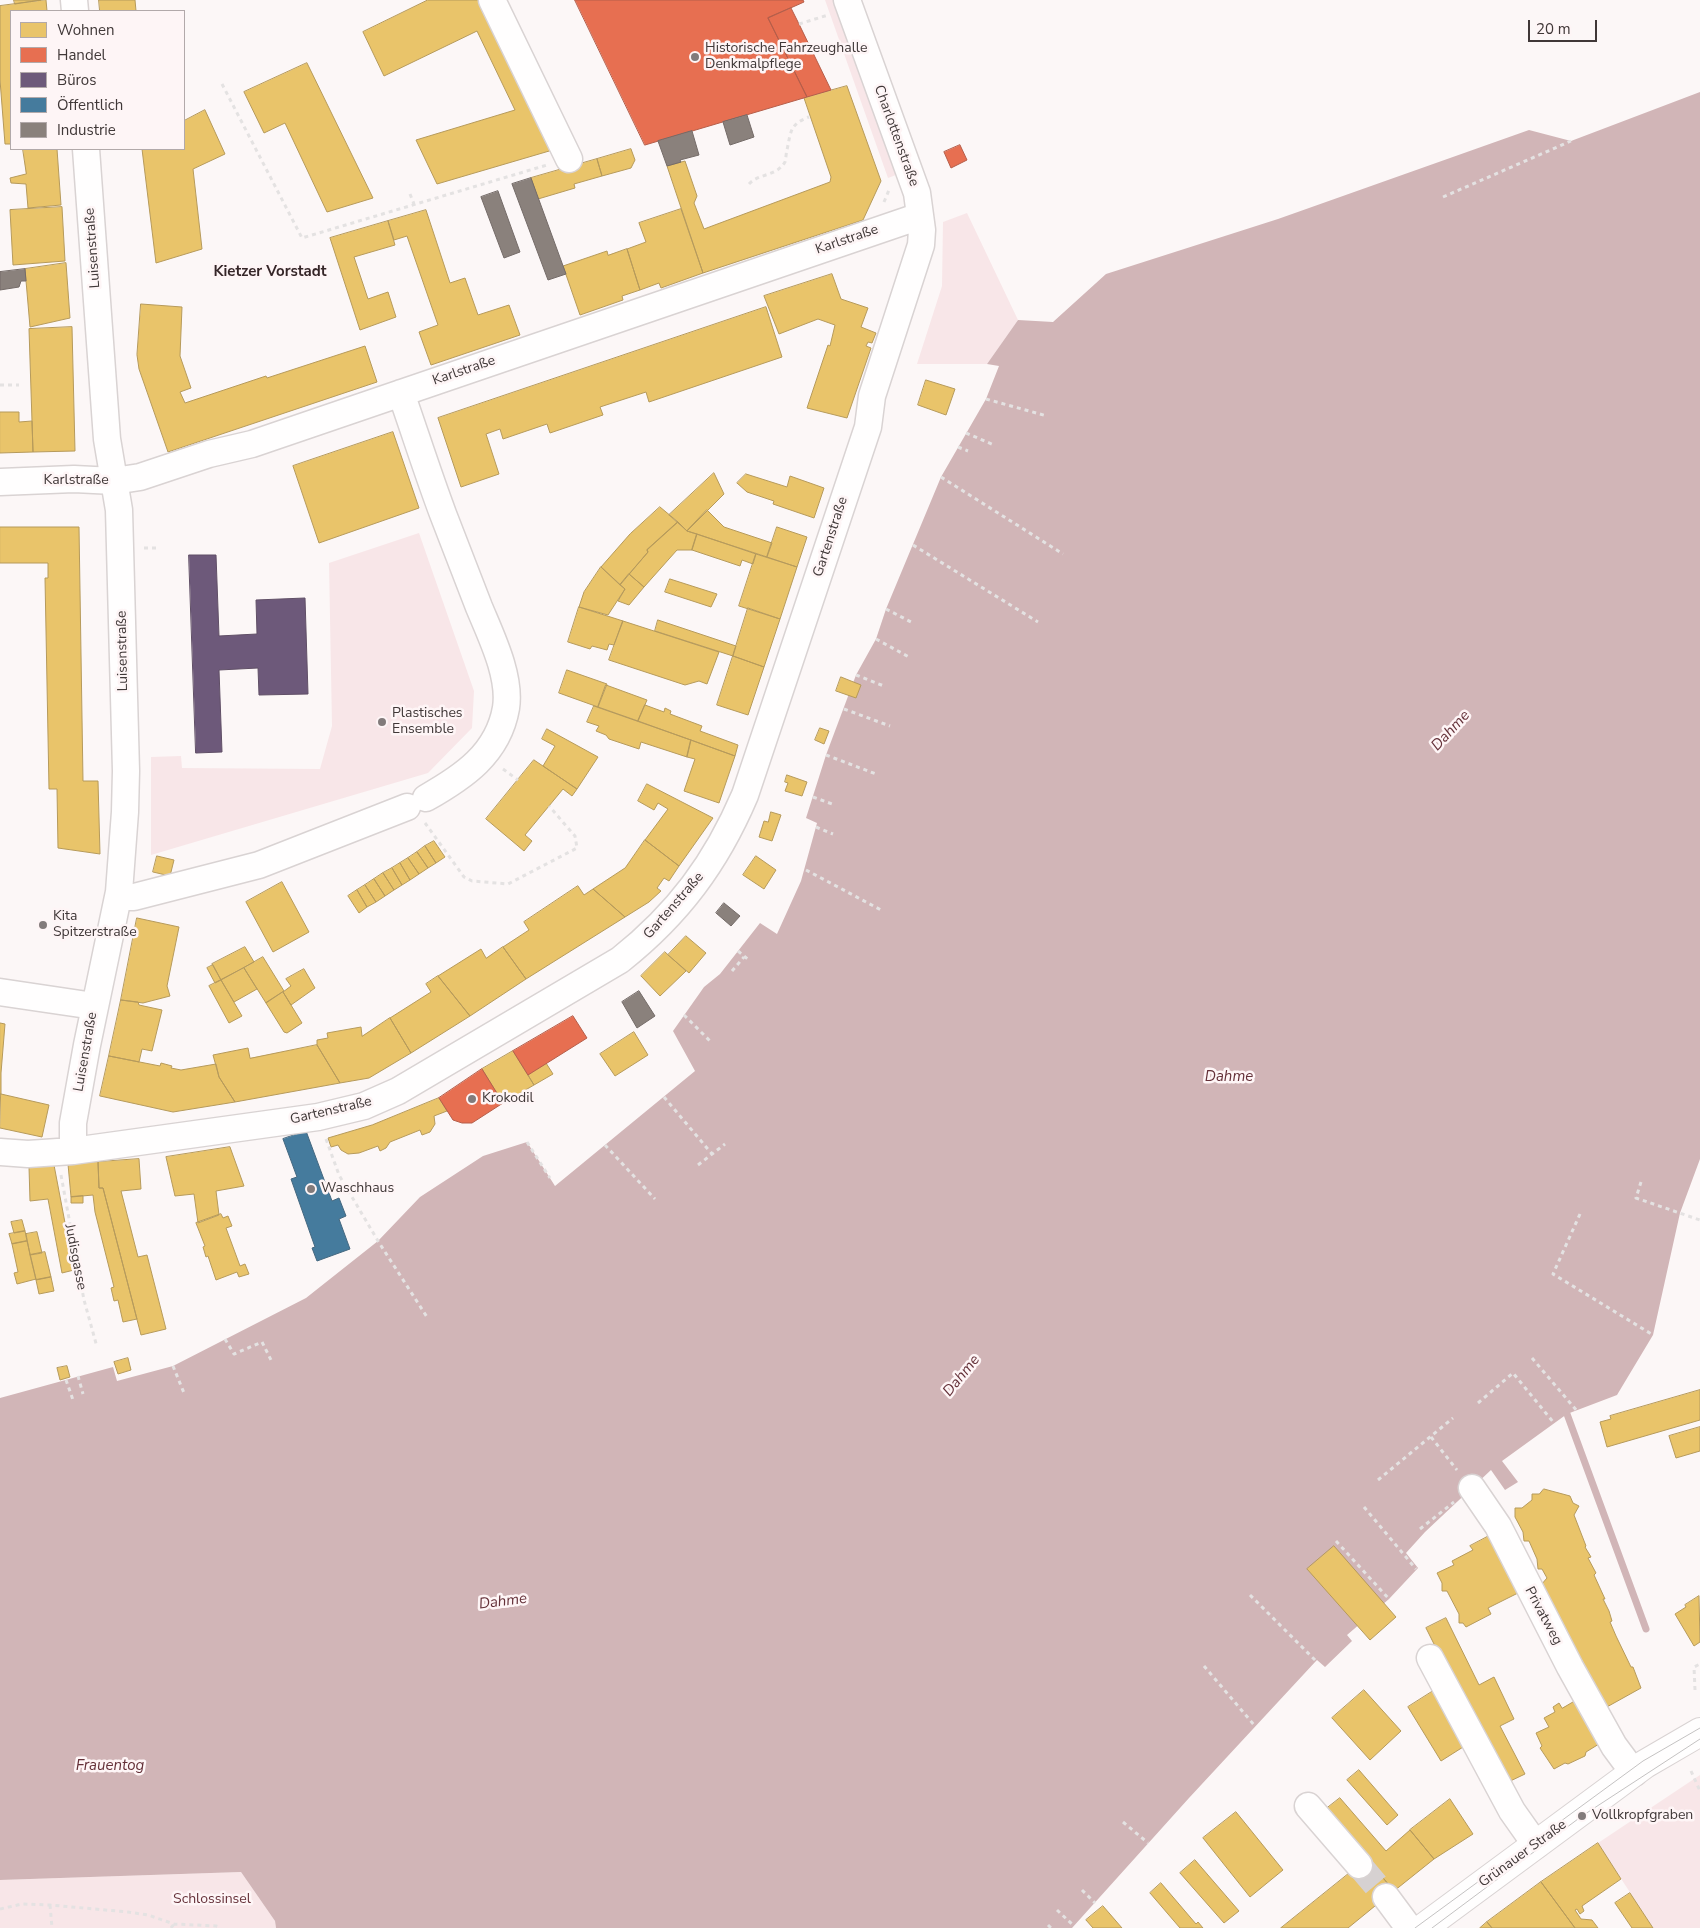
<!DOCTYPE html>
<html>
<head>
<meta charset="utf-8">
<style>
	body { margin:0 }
	#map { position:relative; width:1700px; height:1928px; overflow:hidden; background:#fcf7f7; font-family:"Nunito Sans",sans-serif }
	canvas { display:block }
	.legend { position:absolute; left:10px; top:10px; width:175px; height:140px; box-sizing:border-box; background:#fef5f6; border:1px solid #b2a9aa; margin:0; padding:6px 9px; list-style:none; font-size:15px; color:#403838 }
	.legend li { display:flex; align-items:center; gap:10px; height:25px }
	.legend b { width:25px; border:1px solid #b2a9aa }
	.scale { position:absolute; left:1528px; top:20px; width:69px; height:22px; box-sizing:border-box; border:2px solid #403838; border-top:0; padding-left:6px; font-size:15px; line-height:18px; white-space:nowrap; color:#403838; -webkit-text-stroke:4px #fef5f6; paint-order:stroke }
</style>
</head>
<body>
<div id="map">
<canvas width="1700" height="1928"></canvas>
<ul class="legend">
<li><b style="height:14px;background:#e9c46a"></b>Wohnen</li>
<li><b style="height:14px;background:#e76f51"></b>Handel</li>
<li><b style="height:14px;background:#6d597a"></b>Büros</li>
<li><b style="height:14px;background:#457b9d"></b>Öffentlich</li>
<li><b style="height:14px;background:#8a817c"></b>Industrie</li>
</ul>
<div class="scale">20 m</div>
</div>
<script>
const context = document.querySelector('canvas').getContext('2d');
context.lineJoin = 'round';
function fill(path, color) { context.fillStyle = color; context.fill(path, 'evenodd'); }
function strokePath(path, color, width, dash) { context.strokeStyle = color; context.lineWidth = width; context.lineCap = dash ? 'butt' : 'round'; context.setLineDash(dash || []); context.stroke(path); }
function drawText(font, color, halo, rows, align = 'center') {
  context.font = font + ' "Nunito Sans",sans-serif'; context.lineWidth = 5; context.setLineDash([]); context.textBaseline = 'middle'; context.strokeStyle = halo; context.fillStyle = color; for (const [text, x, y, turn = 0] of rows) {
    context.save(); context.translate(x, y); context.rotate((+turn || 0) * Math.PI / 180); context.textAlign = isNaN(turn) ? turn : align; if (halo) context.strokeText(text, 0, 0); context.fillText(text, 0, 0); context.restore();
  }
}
fill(new Path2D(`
	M825 0H844L896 175 888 178Z
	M967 213 1018 320 987 364H917L942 286 943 222Z
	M419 533 474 691 472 728 428 773 151 855V757L181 756 182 768 320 769 332 726 329 563Z
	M1700 1775V1928H1653L1598 1843Z
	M241 1872 275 1921 276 1928H0V1880Z`), '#f8e6e8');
fill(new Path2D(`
	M1700 92V1159L1680 1213 1653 1335 1617 1395 1567 1414 1502 1461 1518 1482 1505 1490 1491 1470 1425 1532 1406 1553 1418 1568 1389 1599 1347 1635 1352 1641 1325 1667 1317 1660 1316 1661 1189 1798 1072 1928H276L275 1921 241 1872 0 1880V1398L113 1367 117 1381 173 1366 306 1298 378 1241 420 1197 483 1156 527 1142 555 1186 695 1071 673 1031 704 987 720 974 760 923 777 934 801 881 817 823 806 818 826 755 856 675 876 639 886 609 941 477 986 399 999 366 987 364 1018 320 1053 322 1106 274 1278 219 1529 130 1571 141Z`), '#d1b5b7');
const homes = new Path2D(`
	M14 0H41L15 4Z
	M46 0 47 11H11V144H5L0 80V6Z
	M99 0H135L136 11H100Z
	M428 0H484L556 149 437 184 416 140 515 110 477 31 384 76 363 32Z
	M307 63 373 198 327 212 285 123 264 133 244 92Z
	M847 86 881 181 863 220 703 273 667 166 685 161 697 196 694 203 704 229 830 182 831 177 804 98Z
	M205 110 225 154 193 169 202 249 156 263 142 149H184V121Z
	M23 149H57L61 205 28 208 26 184 11 183 10 178 26 174Z
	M631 149 635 160 631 168 602 176 597 159Z
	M597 159 602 176 574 184 575 188 538 199 531 178Z
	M62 207 65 261 13 265 10 210Z
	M681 209 703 273 661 288 659 283 640 290 627 249 646 242 639 223Z
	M426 210 450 283 465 278 478 315 509 305 520 335 431 365 419 332 438 325 407 236 394 240 388 221Z
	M388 221 395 245 354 257 368 299 388 292 396 317 360 330 330 238Z
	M627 249 640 290 622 296 623 300 580 315 563 266 607 251 608 255Z
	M66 263 70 318 30 327 25 269Z
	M832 274 841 299 868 308 861 327 876 333 872 343 868 342 866 346 871 348 847 418 807 408 828 345 830 346 835 325 818 319 779 334 764 296Z
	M141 304 182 307 180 356 191 388 180 392 185 403 266 376 267 378 365 346 377 382 168 452 139 369 137 355Z
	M766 307 782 357 649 402 646 392 600 407 603 415 550 433 547 424 503 439 500 429 486 434 499 474 461 487 438 418Z
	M72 327 75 451 33 452 29 329Z
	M926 380 955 389 946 415 918 405Z
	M0 412H19V422L32 421 33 452 0 453Z
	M393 432 419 508 319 543 293 466Z
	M714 473 724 494 687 531 669 515Z
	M746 474 787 487 790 476 824 488 814 518 773 504 774 501 747 492 737 483Z
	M660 507 678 522 647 550 648 552 620 585 601 567 630 534Z
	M707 510 724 527 772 543 767 557 687 531Z
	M678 522 687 531 697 534 692 550H677L644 587 629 574 648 552 647 550Z
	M0 527H79L83 781H98L100 854 58 848 57 789H49L45 578H48V563H0Z
	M777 527 807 537 797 567 767 557Z
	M697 534 756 554 753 564 742 560 740 566 692 550Z
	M756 554 797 567 780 619 739 606Z
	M601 567 625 589 608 615 579 607 584 592Z
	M629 574 644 587 629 605 618 601 625 589 620 585Z
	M670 579 717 594 711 607 665 592Z
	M579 607 623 621 614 645 609 644 607 650 592 646 590 649 568 642Z
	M748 608 780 619 764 667 733 656Z
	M658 620 736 646 733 656 655 631Z
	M623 621 719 652 707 684 699 681 685 685 609 660Z
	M733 656 764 667 748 715 717 705Z
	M567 670 607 684 598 707 559 693Z
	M841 677 861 685 856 698 836 691Z
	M606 685 647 700 638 721 598 707Z
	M645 705 664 712 665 708 671 711 670 714 702 726 700 731 738 745 735 756 638 721Z
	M594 706 691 740 687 757 641 742 639 749 609 739 606 735 596 731 599 726 587 722Z
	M820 728 829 731 824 744 815 740Z
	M547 729 598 757 577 789 543 766 555 746 542 739Z
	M691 740 735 756 719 803 684 791 695 759 687 757Z
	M534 760 577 789 572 796 563 789 525 835 532 841 524 851 486 819Z
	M787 775 807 782 802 796 785 791 788 783 785 782Z
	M647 784 713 818 679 866 645 840 668 809 658 803 654 810 638 801Z
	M771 812 781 815 772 841 759 837 764 821 768 822Z
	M645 840 679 866 669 881 664 878 657 888 661 891 649 902 625 917 593 889 625 868Z
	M434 841 445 857 436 863 425 846Z
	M425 846 436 863 428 868 417 852Z
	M417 852 428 868 419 874 408 858Z
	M157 856 174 860 170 876 153 872Z
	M756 856 776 870 764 889 743 875Z
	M408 858 419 874 410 880 400 863Z
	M400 863 410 880 402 885 392 868Z
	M392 868 402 885 394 890 383 873Z
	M383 873 394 890 385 896 374 879Z
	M374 879 385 896 376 902 365 885Z
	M282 882 309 932 273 952 246 902Z
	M365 885 376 902 367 907 357 890Z
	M578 886 584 895 593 889 625 917 526 979 503 947 529 930 524 922Z
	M357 890 367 907 359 913 348 896Z
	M137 918 179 927 167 986 170 996 143 1003 121 1000Z
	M686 936 706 953 689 973 668 955Z
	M245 947 254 962 221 980 212 964Z
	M503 947 526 979 470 1016 438 976 481 949 486 958Z
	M665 952 686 971 660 996 641 976Z
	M263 957 284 991 266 1003 244 968Z
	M213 965 221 980 215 983 207 968Z
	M244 968 257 989 234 1002 221 980Z
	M304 969 315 988 291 1005 283 992 291 986 286 979Z
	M438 976 470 1016 411 1053 390 1018 431 992 426 984Z
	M221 980 242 1016 229 1023 209 986Z
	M283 992 302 1023 287 1033 284 1032 266 1003Z
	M121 1000 138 1002 139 1005 162 1010 152 1051 142 1049 139 1062 109 1056Z
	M390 1018 411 1053 369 1078 340 1083 317 1045V1040L328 1038 327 1033 361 1027 362 1036Z
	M0 1023 5 1024 1 1073V1094H0Z
	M634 1032 648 1055 615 1076 600 1054Z
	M317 1045 340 1083 235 1102 219 1077 213 1055 248 1048 250 1058Z
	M513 1051 534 1085 503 1103 482 1069Z
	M109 1056 160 1066 161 1063 172 1066 171 1068 181 1070 216 1064 219 1077 235 1102 173 1112 100 1096Z
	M546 1063 553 1074 534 1085 528 1075Z
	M1 1094 49 1105 42 1137 0 1128Z
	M439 1098 447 1111 434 1116 435 1124 430 1132 422 1135 420 1130 390 1142 386 1148 380 1151 378 1146 359 1153 348 1154 341 1150 338 1145 331 1147 328 1138 372 1125Z
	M230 1147 244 1186 216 1191 219 1215 198 1223 194 1194 175 1196 166 1157Z
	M139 1159 141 1189 121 1191 138 1257 147 1255 166 1329 141 1335 103 1188H99L98 1162Z
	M98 1162 99 1188H103L137 1319 123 1322 118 1300 114 1301 111 1288 114 1287 95 1212 93 1195 71 1197 68 1164Z
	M54 1165 74 1270 62 1273 48 1199 30 1201 29 1167Z
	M83 1196V1203H71V1197Z
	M221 1214 223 1218 228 1216 232 1226 226 1228 240 1266 245 1264 249 1274 239 1277 237 1272 216 1280 208 1256 206 1257 203 1247 205 1246 196 1223Z
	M22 1220 25 1231 14 1233 11 1222Z
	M25 1231 27 1241 12 1244 9 1234Z
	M37 1232 42 1253 30 1255 26 1234Z
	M27 1241 36 1279 17 1284 14 1273 18 1272 12 1244Z
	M45 1252 51 1277 36 1280 30 1255Z
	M51 1277 54 1291 39 1294 36 1280Z
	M128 1358 131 1370 118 1374 114 1362Z
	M67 1366 70 1377 60 1380 57 1368Z
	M1700 1390V1420L1607 1447 1600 1422 1611 1419 1610 1416Z
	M1700 1427V1451L1676 1458 1669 1436Z
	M1544 1489 1570 1496 1573 1503 1579 1506 1574 1515 1586 1546 1585 1547 1591 1557 1588 1558 1596 1573 1594 1575 1605 1599H1603L1609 1611 1612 1621 1610 1622 1616 1636 1631 1667H1633L1641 1688 1605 1708 1541 1585 1547 1578 1542 1569H1538L1537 1559 1529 1541H1524L1523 1532 1515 1517V1508H1522L1532 1500V1494H1539Z
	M1489 1536 1500 1559 1507 1564 1518 1593 1488 1608 1491 1614 1466 1627 1463 1623H1459V1614L1447 1591H1442V1583L1437 1573 1454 1565 1452 1561 1473 1550 1470 1546Z
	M1334 1546 1396 1617 1370 1640 1307 1569Z
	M1699 1596 1700 1642 1694 1646 1675 1614 1686 1607 1685 1605Z
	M1446 1618 1479 1685 1494 1677 1514 1719 1500 1726 1525 1774 1504 1784 1426 1628Z
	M1438 1688 1471 1742 1441 1761 1408 1707Z
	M1364 1690 1401 1731 1370 1760 1332 1718Z
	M1577 1700 1599 1744 1586 1752 1585 1756 1568 1764 1565 1763 1554 1769 1540 1748 1542 1746 1536 1733 1549 1727 1544 1718 1555 1712 1553 1707 1559 1703 1562 1708Z
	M1359 1770 1398 1815 1387 1825 1347 1780Z
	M1340 1798 1386 1851 1410 1830 1434 1859 1394 1891 1326 1809Z
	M1450 1799 1473 1834 1434 1859 1410 1830Z
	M1236 1812 1283 1870 1250 1897 1203 1838Z
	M1598 1843 1621 1879 1582 1906 1584 1911 1580 1914 1577 1909 1575 1910 1581 1919 1592 1920 1598 1928H1575L1541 1882Z
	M1367 1859 1394 1891 1386 1897 1348 1928H1281Z
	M1195 1860 1239 1911 1224 1923 1180 1873Z
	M1541 1882 1575 1928H1492L1487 1922Z
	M1161 1883 1196 1924 1198 1922 1203 1928H1180L1150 1893Z
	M1630 1893 1653 1928H1632L1615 1903Z
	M1103 1906 1122 1928H1093L1086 1920Z
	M1487 1922 1492 1928H1480Z`);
fill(homes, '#e9c46a');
strokePath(homes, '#b69a5b', 1);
const shops = new Path2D(`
	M575 0H803L804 2 768 18 807 97 645 145Z
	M791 8 799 24 831 90 807 97 768 18Z
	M960 145 967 160 951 168 944 152Z
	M573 1016 587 1038 528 1075 513 1051Z
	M482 1069 503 1103 472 1123H462L453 1120 439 1098Z`);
fill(shops, '#e76f51');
strokePath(shops, '#b55e4a', 1);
const offices = new Path2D(`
	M189 555H216L219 636 257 634 256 600 305 598 308 694 259 695 258 668 219 670 222 752 196 753Z`);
fill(offices, '#6d597a');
strokePath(offices, '#604f66', 1);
const public = new Path2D(`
	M306 1131 332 1201 339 1198 346 1216 339 1219 350 1249 317 1261 312 1248 315 1247 291 1179 297 1177 283 1139Z`);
fill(public, '#457b9d');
strokePath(public, '#44677f', 1);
const industry = new Path2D(`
	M747 115 754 137 730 145 723 122Z
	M692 131 699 155 680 160 681 162 667 166 658 141Z
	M531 178 566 274 548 280 512 184Z
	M498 191 520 252 504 258 481 197Z
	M25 269 26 281H21L19 287 0 290V272Z
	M724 903 740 916 731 926 716 913Z
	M639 991 655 1016 637 1028 622 1002Z`);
fill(industry, '#8a817c');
strokePath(industry, '#746b68', 1);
strokePath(new Path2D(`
	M1562 1408 1567 1414 1646 1629`), '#d1b5b7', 7);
strokePath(new Path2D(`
	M1359 1865 1386 1897`), '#d6d1d1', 26, [26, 13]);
const minor = new Path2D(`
	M74 0 75 11
	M492 0 569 159
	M401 393C415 433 428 474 443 514 455 545 467 576 479 607 491 636 511 676 506 708 498 754 463 777 426 798
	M0 482 74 479 114 481 140 477 209 454 252 444 920 216
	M118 897H134L259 865 407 807
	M0 992 94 1006
	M73 1151V1123L87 1045 119 892 125 812 126 771 119 510 107 439 86 149
	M0 1152 28 1154 73 1151 318 1117 364 1106 398 1091 620 960C678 914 716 863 745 795L868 427 872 396 921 245 922 230 917 193 847 0
	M1472 1488 1498 1526 1570 1667 1614 1746 1634 1773
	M1430 1658 1512 1811 1536 1845
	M1308 1806 1359 1865
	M1386 1897 1409 1928`);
const major = new Path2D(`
	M1423 1928 1645 1764 1700 1732`);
strokePath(minor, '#d9d3d3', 29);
strokePath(major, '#d9d3d3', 30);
strokePath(new Path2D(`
	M799 24 828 15
	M222 84 302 238 547 165
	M749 184C759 173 776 177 785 162 786 159 786 153 787 150 791 131 790 124 809 117
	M410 194 414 204
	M1443 197 1571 141
	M884 202 889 190
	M0 385H19
	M986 399 1047 416
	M966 433 994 445
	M958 447 968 451
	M941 477 1063 554
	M913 545 1038 622
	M144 548H158
	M886 609 913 623
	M876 639 909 657
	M856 675 884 686
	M844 709 890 726
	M826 755 876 774
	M503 769 518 780
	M813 797 835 805
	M425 823 464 877 472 881 508 884 577 848 575 836 549 806
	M816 827 833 834
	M806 870 883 911
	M738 951 750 961
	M732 971 744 957
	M684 1015 712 1043
	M664 1097 712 1154
	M326 1139 339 1175 378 1241 427 1317
	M527 1142 550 1178
	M605 1145 655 1199
	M698 1165 725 1144
	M61 1175 84 1300 97 1347
	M1641 1182 1636 1198 1700 1220
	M1580 1214 1553 1274 1653 1335
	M225 1339 234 1354 262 1342 271 1360
	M1532 1358 1577 1411
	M173 1366 184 1393
	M78 1376 83 1394
	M66 1380 73 1400
	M1478 1403 1513 1373 1554 1423
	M1431 1437 1457 1470
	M1378 1480 1453 1418
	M1364 1507 1416 1569
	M1420 1529 1454 1502
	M1336 1541 1389 1599
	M1250 1595 1316 1661
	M1204 1666 1255 1726
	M1695 1690 1694 1667 1700 1664
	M1691 1771 1700 1791
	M1123 1822 1148 1843
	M1082 1890 1095 1903
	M50 1905 52 1928
	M0 1909 22 1904 50 1905 128 1912 148 1915 174 1924 216 1926 221 1928
	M1057 1910 1074 1926
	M1048 1925 1051 1928
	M171 1928 174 1924`), '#e4e2e2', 3, [4, 4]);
strokePath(minor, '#fffefe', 26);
strokePath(major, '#fffefe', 28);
strokePath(new Path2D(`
	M1415 1928 1643 1761 1700 1728
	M1432 1928 1582 1816 1700 1739`), '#c4c2c2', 1);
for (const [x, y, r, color] of [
	[695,57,5,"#827b7b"],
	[382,722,5,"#827b7b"],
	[43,925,5,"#827b7b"],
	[472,1099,5,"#827b7b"],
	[311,1189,5,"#827b7b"],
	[1582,1816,5,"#827b7b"]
]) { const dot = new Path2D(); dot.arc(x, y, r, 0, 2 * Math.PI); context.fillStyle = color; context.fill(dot); strokePath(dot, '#fef5f6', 2); }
drawText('14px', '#403838', '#fef5f6', [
	["Historische Fahrzeughalle",705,49],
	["Denkmalpflege",705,65],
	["Plastisches",392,714],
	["Ensemble",392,730],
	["Kita",53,917],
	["Spitzerstraße",53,933],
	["Krokodil",482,1099],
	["Waschhaus",321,1189],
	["Vollkropfgraben",1592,1816]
], 'left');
drawText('14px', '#403838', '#fef5f6', [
	["Charlottenstraße",896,136,70],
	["Karlstraße",847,240,-19],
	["Luisenstraße",93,248,-94],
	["Karlstraße",464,371,-19],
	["Karlstraße",76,481],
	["Gartenstraße",831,537,-72],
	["Luisenstraße",123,651,-91],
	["Gartenstraße",674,906,-49],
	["Luisenstraße",86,1052,-80],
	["Gartenstraße",331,1111,-13],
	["Judisgasse",75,1257,79],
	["Privatweg",1543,1616,62],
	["Grünauer Straße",1523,1854,-36]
]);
drawText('14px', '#67333b', '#fef5f6', [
	["Schlossinsel",212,1900]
]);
drawText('bold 15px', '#352628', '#fef5f6', [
	["Kietzer Vorstadt",270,272]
]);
drawText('italic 15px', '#643038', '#fef5f6', [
	["Dahme",1451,731,-47],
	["Dahme",1229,1077],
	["Dahme",962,1376,-51],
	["Dahme",503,1602,-7],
	["Frauentog",110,1766]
]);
</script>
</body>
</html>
